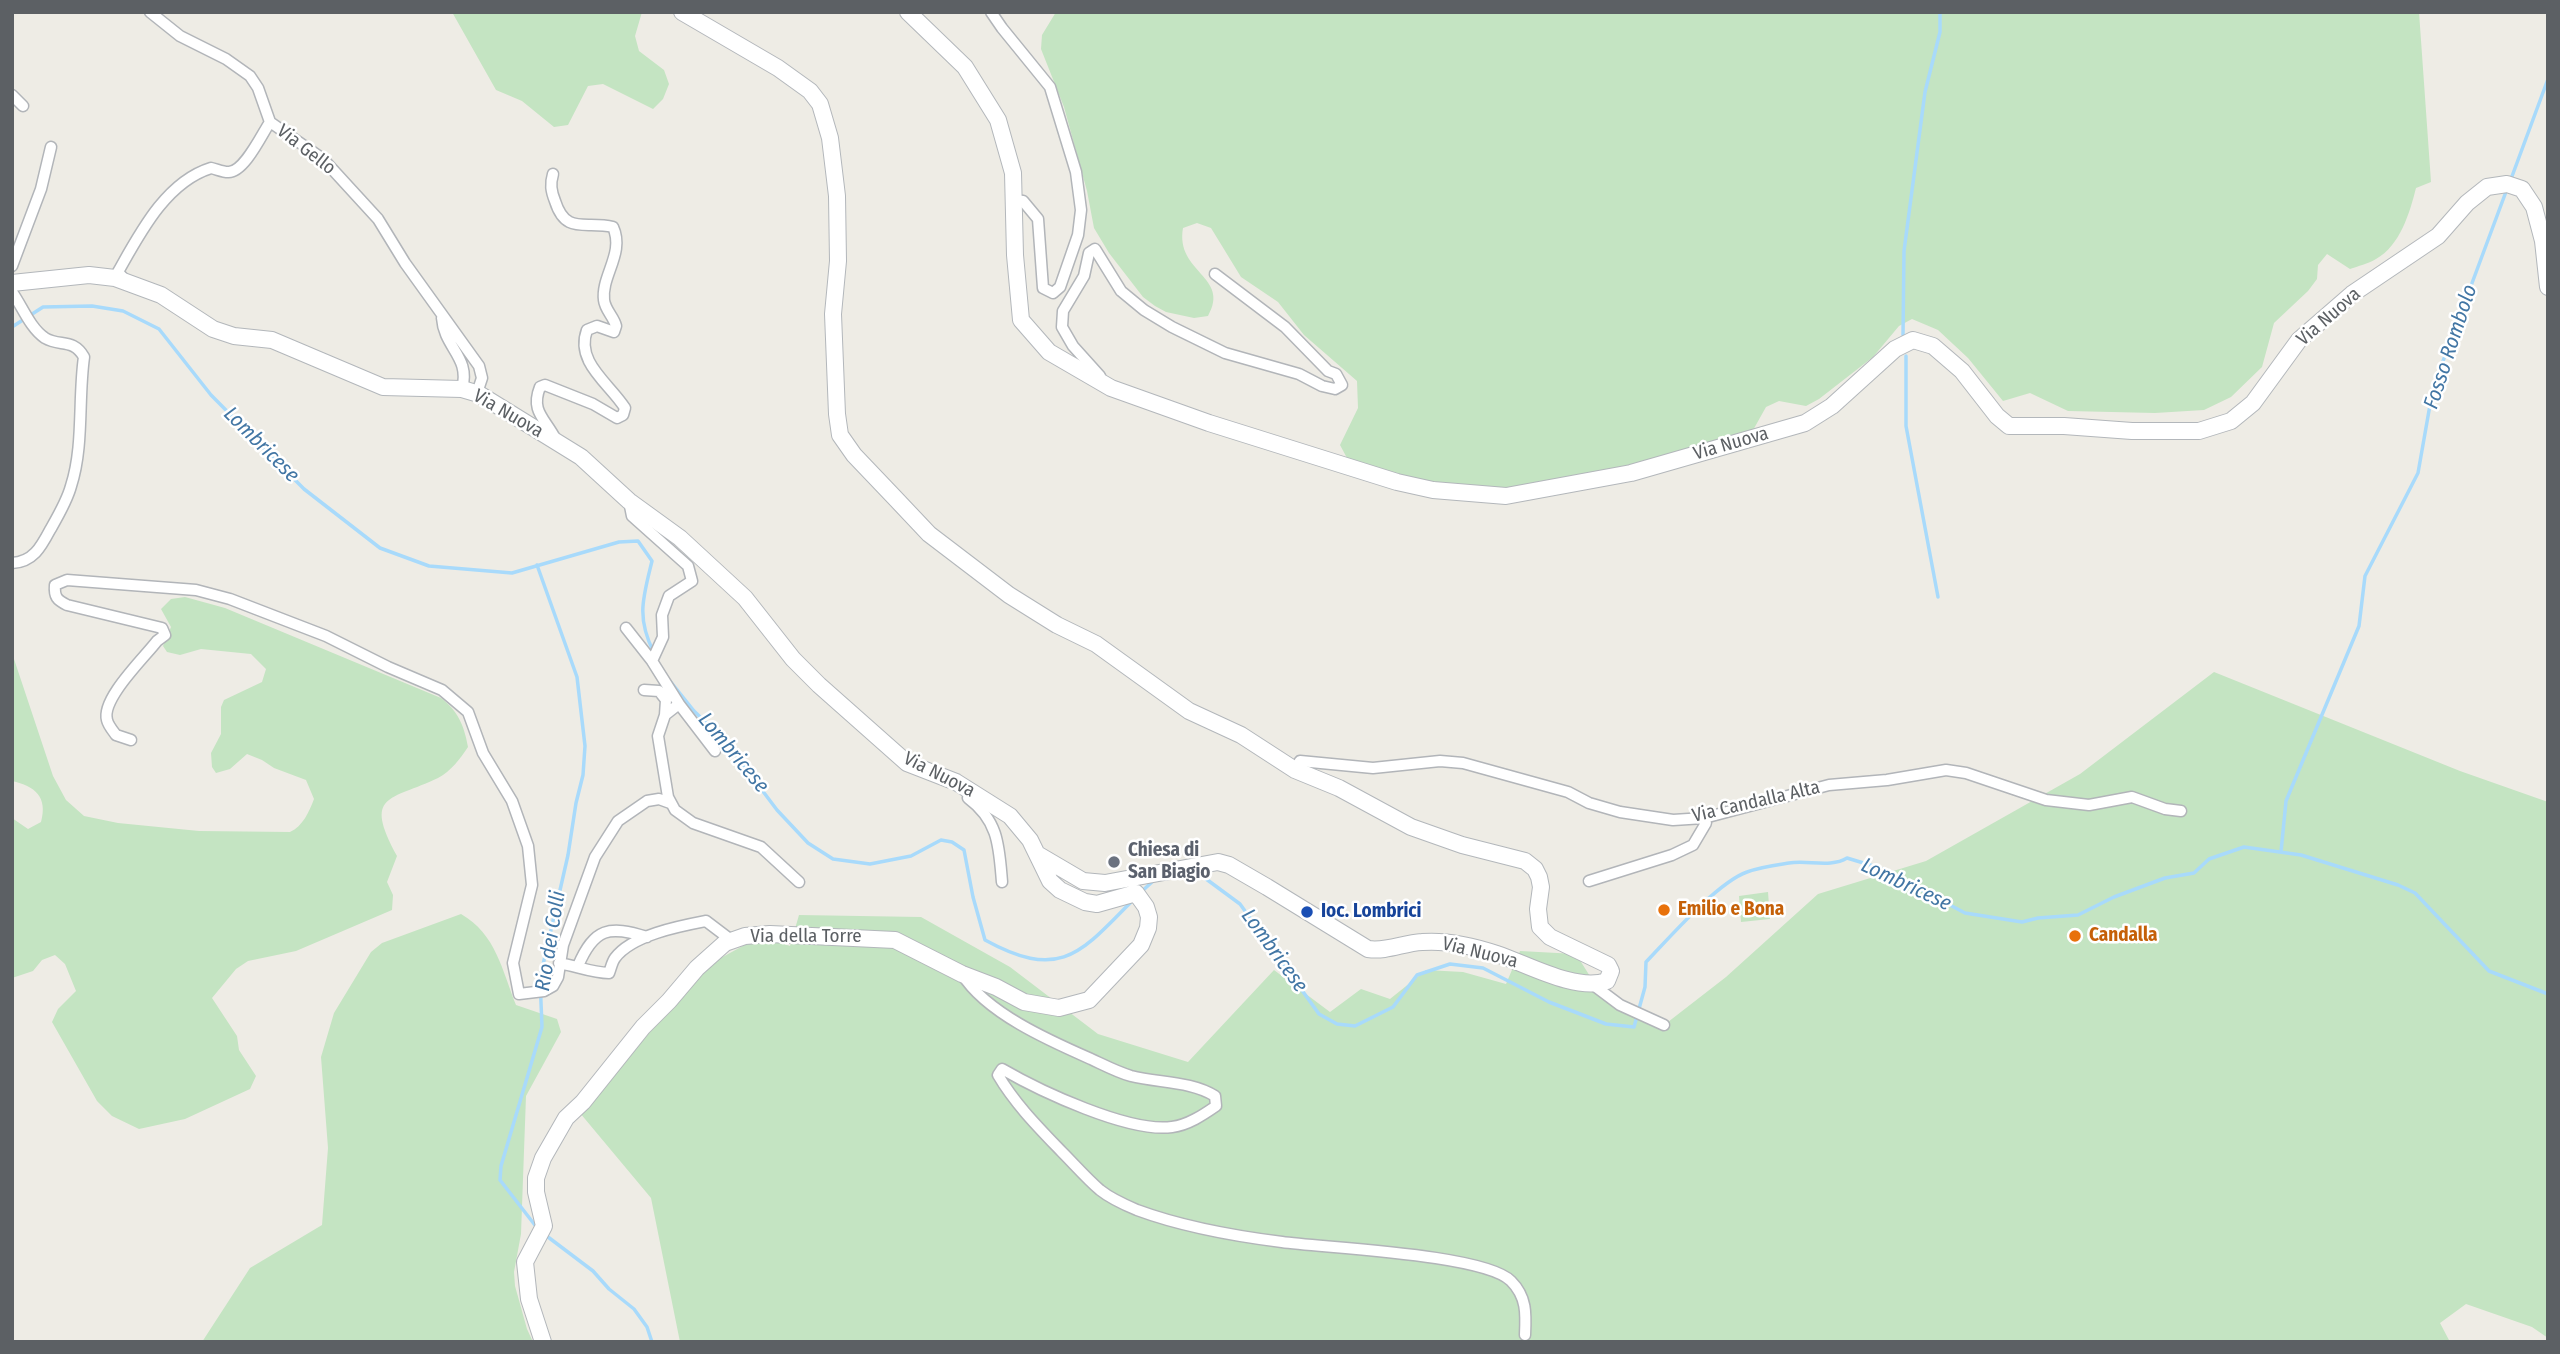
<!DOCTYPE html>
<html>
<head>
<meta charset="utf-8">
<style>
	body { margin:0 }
	#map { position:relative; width:2560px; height:1354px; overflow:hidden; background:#eeece5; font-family:"Fira Sans Condensed",sans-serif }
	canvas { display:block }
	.frame { position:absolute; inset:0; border:14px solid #5c6064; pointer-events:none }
</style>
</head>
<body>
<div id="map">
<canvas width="2560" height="1354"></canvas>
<div class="frame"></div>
</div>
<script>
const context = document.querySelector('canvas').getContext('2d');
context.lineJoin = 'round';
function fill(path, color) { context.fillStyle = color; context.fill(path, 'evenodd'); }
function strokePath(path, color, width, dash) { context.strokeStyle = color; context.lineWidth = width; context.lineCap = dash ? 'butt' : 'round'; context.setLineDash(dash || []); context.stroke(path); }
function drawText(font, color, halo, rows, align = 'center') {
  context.font = font + ' "Fira Sans Condensed",sans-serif'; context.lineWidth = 5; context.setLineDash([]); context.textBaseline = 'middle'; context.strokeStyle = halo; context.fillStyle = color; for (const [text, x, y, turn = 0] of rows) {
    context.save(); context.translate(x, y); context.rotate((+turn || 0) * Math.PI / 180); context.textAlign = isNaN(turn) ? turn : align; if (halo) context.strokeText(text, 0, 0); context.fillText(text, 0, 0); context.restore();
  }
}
fill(new Path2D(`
	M452 12H642L635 36 639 51 664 70 669 84 663 99 653 109 603 84 588 86 568 125 554 127 522 101 496 90Z
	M1056 12H2419L2431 182 2416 188C2410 212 2400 246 2376 259 2368 264 2358 266 2350 269L2327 254 2318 265 2317 279 2308 291 2274 323 2262 367 2231 397 2204 410 2155 413 2068 411 2030 393 2003 401 1968 358 1938 330 1912 319 1899 326 1873 357 1819 399 1806 406 1779 401 1766 407 1752 432 1603 472 1502 489 1442 485 1390 473 1347 458 1340 445 1358 408 1357 381 1304 335 1278 302 1241 277 1211 228 1197 223 1183 228C1175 273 1231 276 1208 316L1194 318 1166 312 1155 306 1143 297 1109 253 1094 228 1087 191 1064 107 1041 49 1042 35Z
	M185 597 225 608 441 698C458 711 464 725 468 747 460 759 451 771 438 778 390 801 363 793 397 856L387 882 393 895 392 910 296 951 248 961 236 969 212 998 237 1036 239 1050 256 1076 250 1089 185 1119 139 1129 112 1116 97 1101 52 1022 58 1009 76 991 65 964 55 955 42 960 33 971 12 978V818L28 829 41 822C48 797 35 786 12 781V653L53 776 66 800 84 816 118 823 199 831 290 832C303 826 309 812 314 799L306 780 274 768 262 760 247 754 230 769 216 773 212 767 211 753 221 734V707L224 700 262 682 266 669 251 654 201 649 180 655 167 652 163 646 171 627 161 609 171 599Z
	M2214 672 2460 771 2548 802V1338L2532 1327 2466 1304 2440 1323 2450 1342H680L651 1198 580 1113 708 965 761 936 790 946 799 915 921 917 1010 967 1098 1034 1188 1062 1274 970 1330 1012 1361 989 1390 999 1426 970 1463 972 1506 984 1520 951 1576 954 1603 997 1668 1022 1726 977 1818 894 1926 861 2080 774Z
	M1768 892 1770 919 1741 922 1739 896Z
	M461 914C496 934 502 970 516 1005L557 1019 561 1032 526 1096 521 1234 514 1272 515 1286 527 1329 533 1342H202L250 1268 322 1225 328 1148 321 1057 334 1013 371 952 382 943Z`), '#c4e4c2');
strokePath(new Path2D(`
	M2511 179 2548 79
	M12 327 43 307 92 306 123 311 159 329 211 395 304 489 380 548 429 566 512 573 619 542 638 541 652 561C643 598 636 617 654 653
	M1903 335 1904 251 1925 92 1940 32V12
	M1906 356V426L1938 597
	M537 565 577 677 585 746 583 775 576 803 568 855 540 978 542 1027 501 1166 500 1180 538 1229
	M670 681 694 711 725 741 777 810 808 843 833 859 870 864 911 856 941 840 952 842 964 850 973 897 985 940C1060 981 1080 954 1132 901
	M2281 852 2286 801 2359 626 2365 576 2418 473 2433 388 2507 189
	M1194 874 1198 873 1240 904 1319 1014 1337 1024 1355 1026 1393 1007 1417 975 1450 964 1483 968 1549 1002 1606 1024 1634 1027 1645 987 1646 962C1669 938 1718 882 1747 872 1760 867 1776 865 1789 863 1808 860 1831 868 1847 858L1880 868 1965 913 2022 922 2038 918 2078 915 2114 897 2165 878 2194 873 2209 859 2244 847 2301 855 2398 885 2415 893 2489 971 2548 994
	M1140 893 1152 882
	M544 1234 593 1271 609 1289 634 1309 647 1327 652 1342`), '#a8dafb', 3.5);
const street = new Path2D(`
	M150 12 180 36 226 59 250 76 258 88 270 122 323 159 378 219 405 263 479 366 482 378 477 393
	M991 12 1002 28 1050 87 1076 172 1081 210 1078 235 1060 287 1053 293 1043 288 1038 219 1023 201 1014 200
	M12 95 23 106
	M553 174C550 184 551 191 555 201 566 236 586 220 613 227 625 253 601 276 604 300 605 310 614 317 616 326L614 332 597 326 587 330C575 362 609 383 625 408L623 415 617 418 593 404 545 385 540 387C530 412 546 419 556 440
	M12 266 41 189 51 147
	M125 280 118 272C140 233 166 182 211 168 216 169 223 172 228 172 244 173 262 134 270 122
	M12 292C22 306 30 328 45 338 60 347 73 338 84 357 78 399 84 446 71 486 67 501 58 516 50 530 41 547 33 562 12 563
	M442 318C444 348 471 357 462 389
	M1100 376 1073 346 1062 327 1063 311 1084 276 1089 253 1095 249 1121 291 1144 310 1172 327 1225 353 1299 374 1322 386 1335 389 1342 385 1336 374 1328 371 1285 327 1215 274
	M629 501 632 516 688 566 692 581 669 596 662 615 663 637 652 661 679 704 665 715 658 736 668 797 675 810 693 823 761 847 799 882
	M626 628 652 661
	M644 690 659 691 666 700 665 715
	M679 704 715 751
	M131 740 116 735C113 731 108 725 107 720 101 699 144 658 157 641L165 635 162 628 67 605C57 600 54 597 55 585L67 580 196 590 230 599 326 636 388 667 442 690 468 712 483 753 512 801 528 846 532 885 513 963 519 994 544 991 553 986 558 977 563 945 595 857 618 821 647 801 659 799 670 803
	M1295 770 1300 761 1373 768 1440 761 1463 763 1568 792 1589 803 1620 812 1673 820 1704 818 1829 785 1887 780 1946 770 1966 773 2046 800 2089 805 2132 797 2165 809 2181 811
	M968 798C999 821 999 847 1002 882
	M1589 881 1672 855 1693 845 1706 823 1704 818
	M559 963C576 966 593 973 609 973 611 968 612 962 615 958 632 935 680 926 706 921L731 940
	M578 966C594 928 609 925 647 937
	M962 974C986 1013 1050 1041 1091 1059 1104 1065 1117 1072 1131 1076 1159 1083 1191 1081 1215 1096L1216 1106C1203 1115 1188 1125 1172 1127 1129 1133 1040 1091 1002 1069L998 1075C1015 1104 1039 1128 1062 1152 1074 1164 1087 1179 1100 1190 1110 1198 1125 1205 1137 1210 1183 1227 1234 1236 1282 1242 1325 1248 1484 1254 1511 1281 1527 1297 1526 1314 1525 1335
	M1592 984 1620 1005 1664 1025`);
const secondary = new Path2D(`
	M682 12 778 68 810 91 820 104 830 138 837 196 838 261 833 314 837 414 840 435 854 455 895 498 929 534 1009 595 1057 625 1096 644 1189 711 1241 735 1295 770 1339 788 1411 827 1462 845 1525 861 1535 869 1539 877 1541 887 1538 909 1540 927 1550 937 1608 965 1611 971 1607 981C1576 992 1527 964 1497 954 1473 946 1447 940 1422 942 1403 943 1387 952 1368 949L1267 887 1229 865 1218 862 1105 883 1083 881 1037 854
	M908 12 965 67 998 120 1013 173 1015 255 1021 320 1049 352 1111 388 1209 423 1397 482 1433 490 1506 496 1631 473 1805 423 1832 406 1895 349 1913 340 1933 346 1962 371 1997 416 2009 426H2064L2132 431H2199L2231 421 2253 403 2299 340 2352 294 2438 236 2467 203 2487 187 2507 184 2522 189 2534 207 2543 241 2548 287
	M12 283 89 275 115 278 161 295 213 329 234 336 272 340 383 387 462 389 479 394 581 457 629 501 680 538 745 598 793 659 819 685 907 763 956 782 1010 816 1030 840 1050 881 1060 890 1085 902 1097 904 1136 893 1146 907 1149 917 1148 928 1141 945 1089 1000 1059 1008 1024 1002 996 987 962 974 895 940 770 934 745 936 725 943 697 968 669 1001 643 1027 583 1102 566 1118 543 1158 536 1178V1192L544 1226 525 1262 529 1299 543 1342`);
strokePath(street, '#b2b5b9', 13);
strokePath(secondary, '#b3b7bb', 18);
strokePath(street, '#fff', 10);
strokePath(secondary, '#fff', 16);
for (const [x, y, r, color] of [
	[1114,862,7,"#6b7280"],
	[1664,910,7,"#e8710a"],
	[1307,912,7,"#1a4fb4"],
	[2075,936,7,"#e8710a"]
]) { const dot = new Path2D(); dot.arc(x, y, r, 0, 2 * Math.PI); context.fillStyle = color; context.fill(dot); strokePath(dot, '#fff', 2.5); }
drawText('19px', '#5c6064', '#fff', [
	["Via Gello",306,150,38],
	["Via Nuova",2329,317,-41],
	["Via Nuova",508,414,30],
	["Via Nuova",1731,444,-16],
	["Via Nuova",939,775,27],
	["Via Candalla Alta",1756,802,-13],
	["Via della Torre",806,937],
	["Via Nuova",1480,953,14]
]);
drawText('bold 19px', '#5b616d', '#fff', [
	["Chiesa di",1128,851],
	["San Biagio",1128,873]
], 'left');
drawText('bold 19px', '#c56008', '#fff', [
	["Emilio e Bona",1678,910],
	["Candalla",2089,936]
], 'left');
drawText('bold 19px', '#164399', '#fff', [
	["Ioc. Lombrici",1321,912]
], 'left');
drawText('italic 21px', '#4276a4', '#fff', [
	["Fosso Rombolo",2451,347,-72],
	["Lombricese",261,445,45],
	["Lombricese",733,753,50],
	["Lombricese",1906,885,25],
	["Rio dei Colli",551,941,-81],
	["Lombricese",1274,951,54]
]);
</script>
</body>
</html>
